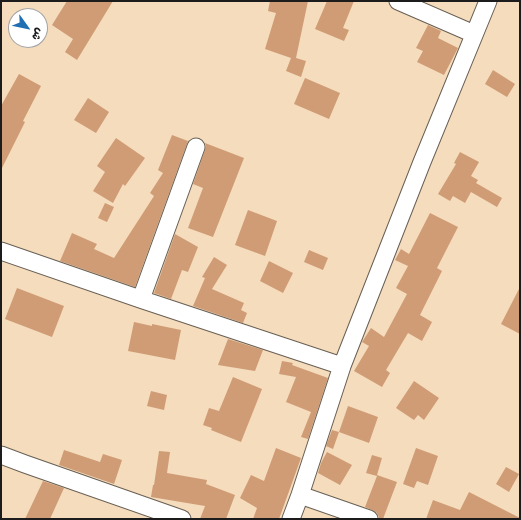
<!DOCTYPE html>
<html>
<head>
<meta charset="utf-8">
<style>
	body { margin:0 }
	#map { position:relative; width:521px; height:520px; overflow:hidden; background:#f4dcbd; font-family:Sriracha,"Playpen Sans Arabic",sans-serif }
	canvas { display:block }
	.frame { position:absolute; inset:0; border:2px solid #1c1c1c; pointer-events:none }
	.north { position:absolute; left:8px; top:8px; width:40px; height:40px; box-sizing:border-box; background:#fff; border:1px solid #a4a4a4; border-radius:50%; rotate:123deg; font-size:11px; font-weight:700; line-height:16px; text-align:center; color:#1c1c1c }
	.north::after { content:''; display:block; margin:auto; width:14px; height:18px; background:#1f6fb2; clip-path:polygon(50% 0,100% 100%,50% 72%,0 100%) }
</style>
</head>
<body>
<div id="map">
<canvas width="521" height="520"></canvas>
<div class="frame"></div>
<div class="north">ش</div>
</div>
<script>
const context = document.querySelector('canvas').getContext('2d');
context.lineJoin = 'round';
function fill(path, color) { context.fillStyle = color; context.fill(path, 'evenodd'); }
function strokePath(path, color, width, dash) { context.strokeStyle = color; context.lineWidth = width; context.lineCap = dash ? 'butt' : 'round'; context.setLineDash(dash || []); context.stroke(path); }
fill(new Path2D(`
	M67 1H113L77 60 65 52 73 39 52 25Z
	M270 1H308L296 58 306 61 301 77 286 71 291 58 265 49 276 13 268 11Z
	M327 1H354L343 28 349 30 344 41 315 29Z
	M428 25 441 31 438 38 458 48 444 75 417 62 423 51 416 48Z
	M493 70 515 84 507 97 485 84Z
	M19 74 41 86 23 121 25 122 1 170V106Z
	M305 78 340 93 329 119 294 104Z
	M88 98 109 112 96 133 74 120Z
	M172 135 188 141 135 287 60 261 72 233 97 244 94 249 114 258 154 196 150 193 163 173 158 170Z
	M116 138 145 158 125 186 123 184 113 203 93 191 105 172 97 166Z
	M205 143 244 158 213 237 188 228 203 188 193 184 205 150 206 146Z
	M460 152 479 162 471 176 478 180 476 183 502 198 497 207 471 192 465 203 453 196 450 201 438 194 456 164 454 163Z
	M105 203 114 207 107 222 98 218Z
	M248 210 277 221 265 256 235 245Z
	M430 213 458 227 437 268 442 271 420 315 432 322 422 341 408 333 386 370 390 373 382 387 354 371 369 346 362 342 371 328 384 337 407 294 396 288 408 266 395 260 401 249 409 254Z
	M175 234 198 247 188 272 182 270 171 299 154 293Z
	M309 250 328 258 323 270 304 262Z
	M214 257 227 265 212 289 244 303 241 310 247 313 243 323 193 306 205 278 202 277Z
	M269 261 293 273 283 293 260 281Z
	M520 287V334L501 324Z
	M17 288 64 306 52 337 5 319Z
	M134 322 152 326V324L181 330 175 360 128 351Z
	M228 339 263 350 255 371 218 365Z
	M282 361 293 363 292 365 328 378 308 439 301 437 311 412 286 402 296 377 279 374Z
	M233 377 262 389 241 442 211 430 212 428 203 425 209 408 219 411Z
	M414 381 439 398 424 420 418 415 414 420 396 408Z
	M151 391 167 395 164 410 147 406Z
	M348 406 378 417 369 443 339 432Z
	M332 430 339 432 333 449 326 446Z
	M276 448 301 458 279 519H253L257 508 240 498 251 475 264 481Z
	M416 448 438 456 428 485 417 481 414 488 403 484Z
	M64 450 100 462 103 454 122 460 114 484 59 465Z
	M159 451 170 452 167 473 207 480 206 484 235 495 226 519H200L205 506 151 497 153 485H154Z
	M327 452 352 465 340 485 318 473 321 463Z
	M372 455 382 458 377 475 397 482 383 519H379V517L376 512 372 510 365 507 377 476 366 473Z
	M506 467 519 474 509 492 496 484Z
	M43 481 64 488 50 519H25Z
	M469 492 520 518V519H426L433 500 460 510Z`), '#d09c75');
const minor = new Path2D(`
	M398 1 474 34
	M1 251 143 300 342 366
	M141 299 196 147
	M1 455 25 464 182 519
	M300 495 369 519
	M291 519 300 495 342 366 422 162 488 1`);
strokePath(minor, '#685f54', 19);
strokePath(minor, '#fff', 17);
</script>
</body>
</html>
